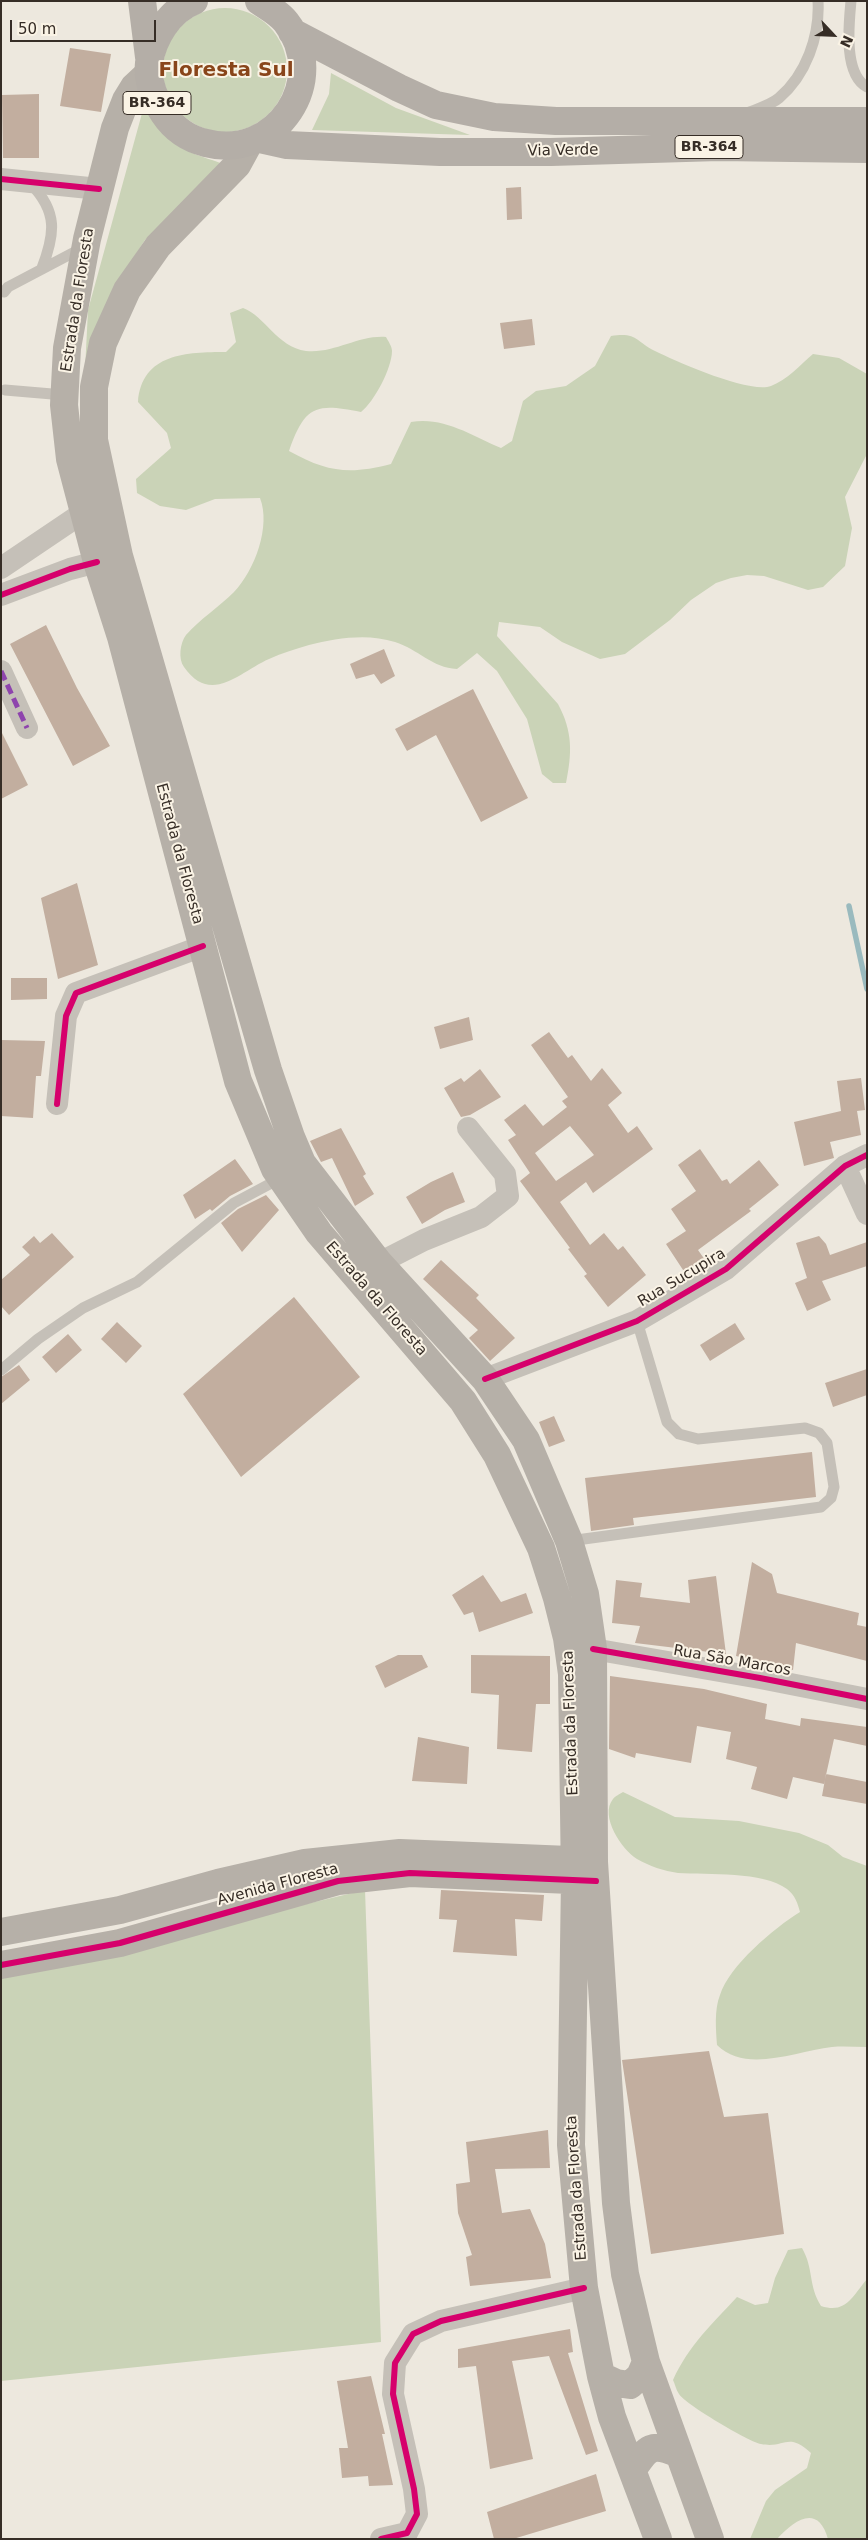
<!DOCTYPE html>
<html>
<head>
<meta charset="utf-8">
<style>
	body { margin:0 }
	#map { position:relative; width:868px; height:2540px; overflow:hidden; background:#ede8de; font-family:"DejaVu Sans",sans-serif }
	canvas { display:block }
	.frame { position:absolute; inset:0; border:2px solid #362d26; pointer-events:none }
	.north { position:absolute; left:808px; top:10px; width:50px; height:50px; -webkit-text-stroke:4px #faf3e5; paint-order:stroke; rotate:115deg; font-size:14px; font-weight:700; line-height:20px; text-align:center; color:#362d26 }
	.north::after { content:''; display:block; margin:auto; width:18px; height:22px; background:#362d26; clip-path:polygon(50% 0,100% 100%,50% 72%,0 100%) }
	.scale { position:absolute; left:10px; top:20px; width:146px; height:22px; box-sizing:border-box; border:2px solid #362d26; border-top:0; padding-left:6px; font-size:15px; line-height:18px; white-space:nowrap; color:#362d26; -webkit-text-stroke:4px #faf3e5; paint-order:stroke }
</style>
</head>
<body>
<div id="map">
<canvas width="868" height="2540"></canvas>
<div class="frame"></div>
<div class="north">N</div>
<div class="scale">50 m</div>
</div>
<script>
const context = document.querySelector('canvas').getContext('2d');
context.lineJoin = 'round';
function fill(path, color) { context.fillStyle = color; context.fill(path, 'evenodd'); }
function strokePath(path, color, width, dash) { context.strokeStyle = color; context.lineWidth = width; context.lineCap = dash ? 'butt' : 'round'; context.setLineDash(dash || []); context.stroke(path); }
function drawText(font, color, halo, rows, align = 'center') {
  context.font = font + ' "DejaVu Sans",sans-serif'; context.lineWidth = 4; context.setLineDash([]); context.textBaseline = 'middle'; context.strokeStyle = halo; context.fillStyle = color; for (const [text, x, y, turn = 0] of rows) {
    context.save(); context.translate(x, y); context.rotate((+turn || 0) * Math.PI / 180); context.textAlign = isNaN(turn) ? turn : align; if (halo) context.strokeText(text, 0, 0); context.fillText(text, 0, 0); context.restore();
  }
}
fill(new Path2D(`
	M163 70a62 62 0 1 1 124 0a62 62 0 1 1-124 0Z
	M331 73 396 108 470 135 312 130 329 94Z
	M144 106C169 147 179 149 224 164L145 240 114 288 83 410 88 310Z
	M243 308C265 316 277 347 306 351 334 354 358 335 386 337 388 341 392 346 392 351 392 368 374 402 361 412 316 403 305 405 289 451 327 472 349 475 391 464L411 422C443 416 473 436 501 448L512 441 523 401 536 391 566 386 579 377 595 366 611 336C637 332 635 341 655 351 677 362 750 394 771 386 787 380 800 365 813 354L839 358 867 374V454L845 497 852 528 845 566 823 587 808 590 764 576 747 575 731 578 716 583 691 600 670 620 625 654 600 659 562 642 540 627 499 622 497 636 558 704C573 732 572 753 566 783H553L542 774 527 719 497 671 477 653 457 669C432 668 418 649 395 642 368 633 336 638 309 645 296 649 282 653 269 659 241 671 211 706 184 667 178 659 180 643 186 635 200 619 219 607 234 592 255 570 271 526 260 498L215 499 186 510 160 506 137 493 136 479 171 448 167 433 138 402C142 353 187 352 226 352L236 342 230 313Z
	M623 1792 675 1817 739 1821 799 1833 828 1845 843 1857 867 1866V2047C855 2047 843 2046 832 2047 796 2051 746 2074 717 2045 716 2030 714 2010 720 1995 729 1966 774 1928 800 1912 798 1904 795 1895 787 1889 763 1871 708 1875 678 1873 664 1871 649 1866 637 1859 622 1850 599 1816 613 1799 615 1796 620 1794 623 1792Z
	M365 1890 381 2342 1 2381V1977Z
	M802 2248C814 2269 808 2285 821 2306 846 2314 852 2297 867 2279V2539H828C818 2503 794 2520 777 2539H750L766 2501 775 2490 807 2468 811 2453C787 2431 785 2449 761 2444 749 2442 685 2404 679 2394 676 2390 675 2384 673 2380 689 2345 712 2324 737 2297L755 2305 768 2303 775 2278 788 2250Z`), '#cad3b7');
strokePath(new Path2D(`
	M849 906 867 989`), '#9ababe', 5.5);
fill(new Path2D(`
	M70 48 111 54 101 112 60 106Z
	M39 94V158H3L2 95Z
	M521 187 522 219 507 220 506 188Z
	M532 319 535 345 504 349 500 323Z
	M46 625 77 688 110 746 73 766 10 644Z
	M384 649 395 676 381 684 374 674 356 679 350 664Z
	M473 689 528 798 481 822 436 735 407 751 395 729Z
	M1 731 28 785 1 799Z
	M77 883 98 965 58 979 41 898Z
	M11 978H47V999L11 1000Z
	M469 1017 473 1040 440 1049 434 1027Z
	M549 1032 568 1058 572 1055 591 1081 602 1068 622 1093 608 1105 628 1133 637 1126 653 1149 593 1193 586 1182 560 1202 590 1245 604 1233 618 1250 623 1246 646 1275 608 1307 584 1276 587 1274 568 1249 570 1248 520 1181 530 1173 508 1140 516 1135 504 1120 525 1104 543 1126 567 1107 562 1101 568 1097 531 1045ZM570 1126 594 1155 556 1181 535 1153Z
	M1 1040 45 1041 41 1076H36L33 1118 1 1116Z
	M480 1069 501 1097 470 1115 461 1117 444 1088 461 1078 464 1082Z
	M861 1078 865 1110 857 1111 861 1135 830 1142 834 1158 804 1166 794 1122 841 1111 837 1081Z
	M341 1128 366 1174 363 1176 374 1194 355 1206 332 1158 321 1162 310 1141Z
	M700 1149 722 1181 727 1179 730 1184 759 1160 779 1185 749 1209 751 1211 698 1250 705 1260 685 1273 666 1244 686 1231 671 1209 696 1191 678 1165Z
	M235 1159 253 1184 230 1196 212 1211 210 1209 195 1219 183 1195Z
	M453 1172 465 1202 445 1210 422 1224 406 1197 431 1182Z
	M266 1195 279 1210 242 1252 221 1223 238 1209Z
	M52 1233 74 1257 9 1315 1 1306V1280L30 1255 22 1247 34 1236 40 1243Z
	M819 1236 826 1244 830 1255 867 1242V1266L822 1281 831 1300 807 1311 795 1283 807 1278 796 1243Z
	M441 1260 479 1295 476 1298 515 1338 490 1361 469 1338 478 1330 423 1279Z
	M294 1297 360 1377 241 1477 183 1394Z
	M117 1322 142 1346 126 1363 101 1339Z
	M735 1323 745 1339 710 1361 700 1345Z
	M68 1334 82 1350 56 1373 42 1357Z
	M19 1365 30 1380 1 1404V1377Z
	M867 1369V1395L833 1407 825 1383Z
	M554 1416 565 1441 549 1447 539 1422Z
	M812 1452 816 1497 633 1518 634 1525 591 1531 585 1478Z
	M752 1562 772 1574 777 1593 859 1613 857 1625 867 1627V1661L796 1643 793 1670 736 1656Z
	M483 1575 501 1602 526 1593 533 1613 479 1632 473 1612 464 1615 452 1595Z
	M716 1576 726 1654 635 1643 640 1626 612 1623 616 1580 642 1583 640 1597 690 1603 688 1580Z
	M398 1655H422L428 1667 385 1688 375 1666Z
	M471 1655 550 1656V1704H536L532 1752 497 1749 499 1695 471 1693Z
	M610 1676 704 1689 767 1704 765 1719 800 1726 801 1718 867 1727V1746L834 1739 824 1784 793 1777 787 1799 751 1789 757 1767 726 1759 731 1732 697 1726 691 1763 636 1753 635 1758 609 1749Z
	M418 1737 469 1747 467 1784 412 1781Z
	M826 1774 867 1782V1804L822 1796Z
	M441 1890 544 1895 542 1921 515 1919 517 1956 453 1952 457 1920 439 1919Z
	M709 2051 724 2117 768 2113 784 2234 651 2254 622 2060Z
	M548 2130 550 2168 495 2169 502 2213 530 2209 545 2244 551 2278 470 2286 466 2257 472 2255 458 2213 456 2184 470 2182 466 2142Z
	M570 2329 573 2352 568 2353 598 2451 586 2455 549 2356 512 2361 533 2459 490 2469 476 2366 458 2368V2349Z
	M371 2376 385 2434H382L393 2485 369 2486 368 2476 342 2478 339 2448H348L337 2381Z
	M596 2474 606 2511 513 2539H494L487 2512Z`), '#c2ae9f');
strokePath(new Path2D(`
	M851 1C849 23 843 74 867 87
	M747 113C757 109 771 105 779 98 806 75 820 36 818 1
	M31 184C58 212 55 234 42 268
	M4 292 8 287 84 247
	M5 390 64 395
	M1 1370 38 1339 83 1308 137 1282 234 1203 281 1178
	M569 1541 821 1507 831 1498 834 1487 827 1443 819 1433 805 1428 698 1439 679 1434 667 1422 637 1321`), '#c5c0b8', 11);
strokePath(new Path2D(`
	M1 179 99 189
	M1 568 84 512
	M1 595 70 569 97 562
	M1 671 27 728
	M57 1104 66 1016 76 993 203 946
	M845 1166 867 1214
	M379 1263 424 1240 481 1217 508 1196 505 1174 468 1128
	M485 1379 637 1321 726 1269 845 1166 867 1155
	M593 1649 760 1678 867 1699
	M381 2539 407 2533 417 2514 414 2489 393 2394 395 2363 413 2334 441 2321 584 2288`), '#c5c0b8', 22);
strokePath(new Path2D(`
	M149 73 134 87 126 100 115 128 87 239 67 348 64 405 70 459 97 562 121 637 238 1081 275 1169 319 1233 463 1401 497 1455 541 1548 557 1598 567 1638 572 1674 575 1880 571 2145 584 2288 601 2376 612 2417 658 2539
	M249 143 237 165 158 246 127 290 103 343 94 387V440L119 556 268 1070 291 1137 302 1163 379 1263 485 1379 526 1440 569 1541 585 1594 593 1649 594 1862 616 2203 625 2274 646 2362 710 2539
	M1 1932 120 1910 218 1883 305 1863 400 1853 593 1861
	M1 1965 120 1943 338 1881 410 1873 593 1881
	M601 2376 616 2383 630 2385 640 2376 646 2362
	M633 2469C648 2447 651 2443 677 2453`), '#b6b0a8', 28);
strokePath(new Path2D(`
	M142 1 149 57
	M194 1C169 11 153 38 149 63 147 81 155 100 164 114 174 129 189 139 206 143 276 161 331 80 286 22 279 13 269 8 259 1
	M292 32 399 88 436 105 494 117 556 121H867
	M260 139 287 145 440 152H551L719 147 867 149`), '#b4aea7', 28);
strokePath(new Path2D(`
	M1 671 27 728`), '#8e44ad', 5, [10, 5]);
strokePath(new Path2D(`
	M1 179 99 189
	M1 595 70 569 97 562
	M57 1104 66 1016 76 993 203 946
	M485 1379 637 1321 726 1269 845 1166 867 1155
	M593 1649 760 1678 867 1699
	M1 1965 120 1943 338 1881 410 1873 596 1881
	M381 2539 407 2533 417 2514 414 2489 393 2394 395 2363 413 2334 441 2321 584 2288`), '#d6006c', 6);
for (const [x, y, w] of [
	[157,103,68],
	[709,147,68]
]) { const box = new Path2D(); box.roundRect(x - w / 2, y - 11.5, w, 23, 4); context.fillStyle = '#faf3e5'; context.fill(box); strokePath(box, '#362d26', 1); }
drawText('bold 14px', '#362d26', null, [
	["BR-364",157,103],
	["BR-364",709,147]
]);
drawText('15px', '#362d26', '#faf3e5', [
	["Via Verde",563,151,-1],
	["Estrada da Floresta",78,300,-81],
	["Estrada da Floresta",179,854,75],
	["Rua Sucupira",682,1278,-31],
	["Estrada da Floresta",376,1299,49],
	["Rua São Marcos",732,1661,10],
	["Estrada da Floresta",571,1723,-92],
	["Avenida Floresta",278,1885,-15],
	["Estrada da Floresta",577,2188,-94]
]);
drawText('bold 20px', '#89451a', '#faf3e5', [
	["Floresta Sul",226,71]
]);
</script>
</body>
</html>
